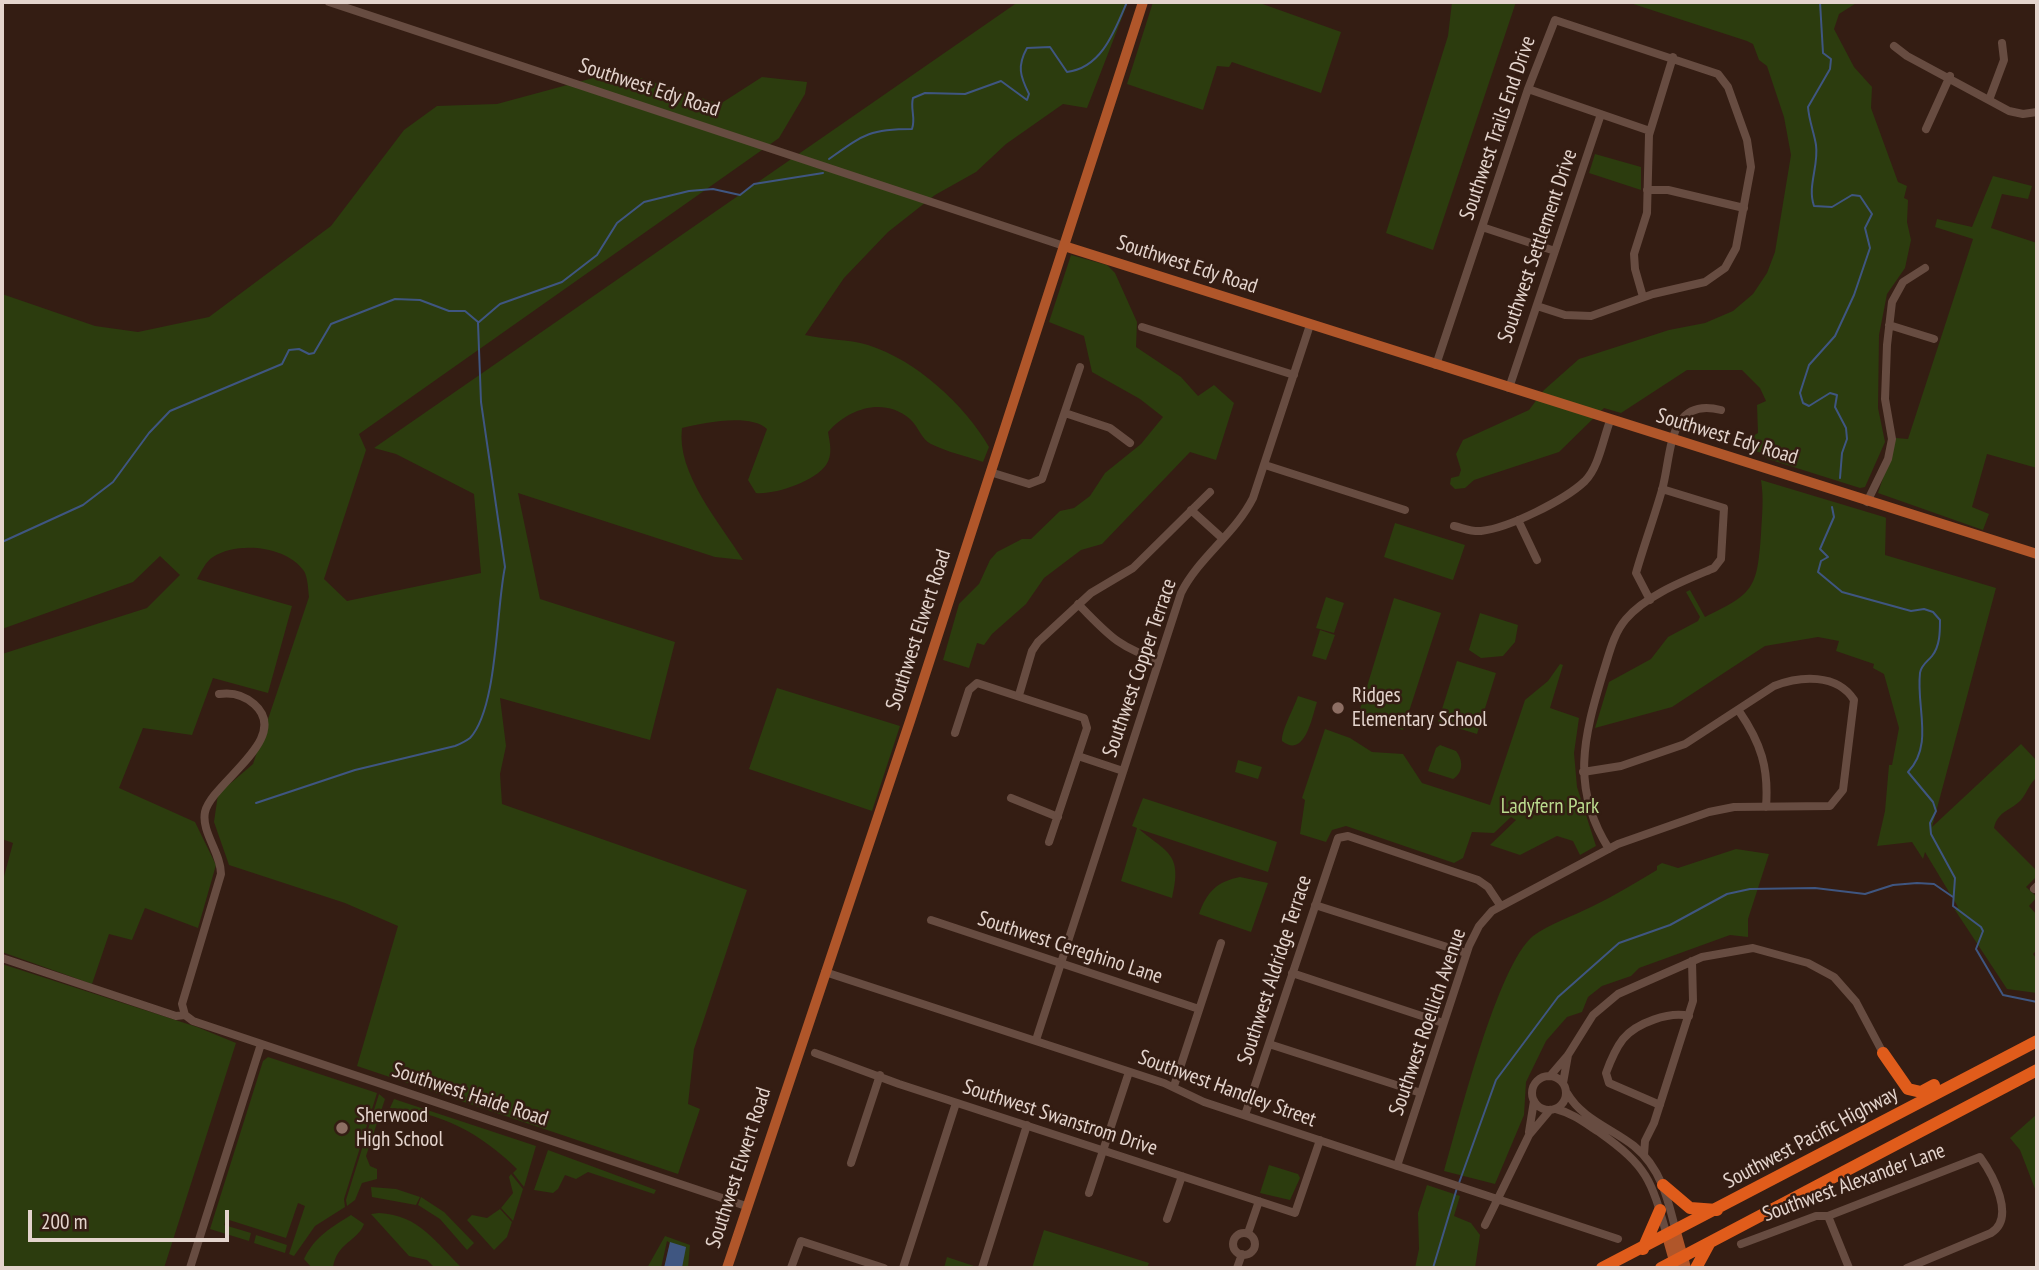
<!DOCTYPE html>
<html>
<head>
<meta charset="utf-8">
<style>
	body { margin:0 }
	#map { position:relative; width:2039px; height:1270px; overflow:hidden; background:#341d13; font-family:"PT Sans Narrow",sans-serif }
	canvas { display:block }
	.frame { position:absolute; inset:0; border:4px solid #e4d4cd; pointer-events:none }
	.scale { position:absolute; left:28px; top:1210px; width:201px; height:32px; box-sizing:border-box; border:4px solid #e4d4cd; border-top:0; padding-left:9px; font-size:21px; line-height:24px; white-space:nowrap; color:#e4d4cd; -webkit-text-stroke:5px #341d13; paint-order:stroke }
</style>
</head>
<body>
<div id="map">
<canvas width="2039" height="1270"></canvas>
<div class="frame"></div>
<div class="scale">200 m</div>
</div>
<script>
const context = document.querySelector('canvas').getContext('2d');
context.lineJoin = 'round';
function fill(path, color) { context.fillStyle = color; context.fill(path, 'evenodd'); }
function strokePath(path, color, width, dash) { context.strokeStyle = color; context.lineWidth = width; context.lineCap = dash ? 'butt' : 'round'; context.setLineDash(dash || []); context.stroke(path); }
function drawText(font, color, halo, rows, align = 'center') {
  context.font = font + ' "PT Sans Narrow",sans-serif'; context.lineWidth = 5; context.setLineDash([]); context.textBaseline = 'middle'; context.strokeStyle = halo; context.fillStyle = color; for (const [text, x, y, turn = 0] of rows) {
    context.save(); context.translate(x, y); context.rotate((+turn || 0) * Math.PI / 180); context.textAlign = isNaN(turn) ? turn : align; if (halo) context.strokeText(text, 0, 0); context.fillText(text, 0, 0); context.restore();
  }
}
fill(new Path2D(`
	M1018 2H1128L1087 108 1063 104 1006 144 976 172 935 195 888 232 844 278 805 335C825 340 848 339 868 345 916 360 965 405 989 447L983 462C966 456 947 452 931 444 922 440 918 426 910 419 883 396 848 409 828 432 830 443 833 455 826 465 815 481 775 495 756 493L748 480 767 429C750 413 703 423 682 428 676 473 720 523 743 560L715 557 518 493 540 599 675 642 650 740 500 698 506 746 500 774 502 804 747 890 694 1049 688 1104 700 1109 678 1174 357 1066 398 926 345 903 229 865 214 822 218 794 253 764 309 597C308 589 308 578 304 571 286 546 238 541 213 557 206 561 201 572 197 579L292 606 268 693 213 678 192 735 143 728 119 788 195 822 216 865 198 928 145 908 132 940 109 934 92 984 2 952V884L13 843 2 839V654L147 608 180 575 160 556 133 582 2 629V294L95 326 138 332 209 317 331 226 404 130 437 106 497 104 619 71 720 104 762 77 807 82 805 94 779 138 359 434 366 450 324 579 347 601 481 573 474 494 396 454 374 448Z
	M1153 2H1257L1341 32 1321 93 1232 62 1229 67 1217 66 1203 110 1127 84Z
	M1452 2H1516L1433 250 1386 233 1448 36Z
	M1627 2H1858L1839 14 1834 29 1854 67 1872 87 1871 108 1898 182 1907 186 1904 198 1908 200 1907 222 1911 240 1905 268 1887 294 1879 335 1878 408 1885 442 1865 487 1860 488 1768 459 1759 452 1746 451 1748 439 1758 433 1757 405 1766 401 1760 388 1742 370H1687L1621 413 1604 408 1559 452 1474 480 1465 488 1455 489 1450 484 1451 478 1459 476 1461 470 1456 454 1463 440 1529 410 1544 390 1579 359 1669 330 1705 323 1733 311 1753 294 1767 273 1775 252 1791 155 1784 117 1767 66 1759 60 1753 44 1747 41Z
	M1595 154 1641 167V190L1589 173Z
	M1993 176 2032 186 2028 199 2002 194 1991 228 2037 243V468L1987 454 1972 507 1989 514 1983 530 1878 493 1896 438 1908 439 1973 239 1935 227 1937 219 1972 227Z
	M1071 255 1107 265 1115 273 1137 322 1136 347 1181 377 1198 396 1214 385 1234 403 1216 460 1190 452 1102 544 1081 550 1044 578 1026 604 992 634 984 645 977 643 969 668 943 660 959 604 979 584 990 560 997 552 1022 539H1031L1060 511 1074 508 1090 496 1105 473 1141 444 1163 417 1140 399 1092 372 1084 336 1049 322Z
	M1761 480 1884 517 1886 518 1885 555 1996 588 1932 827 2021 744 2037 761V777C2029 784 2027 793 2021 800 2010 811 1998 811 1994 828L2037 871V876L2026 887 2037 897 2029 906 2037 915V950L2033 954 2037 959V993L2007 989 1955 910 1958 907 1925 852 1923 859 1912 842 1877 846 1885 811 1889 765H1892L1899 728 1884 674 1873 668 1874 664 1836 651 1839 641 1818 637 1765 646 1672 707 1595 728 1609 682 1651 659 1668 637 1698 621 1700 617 1686 592 1690 590 1705 617C1754 593 1757 589 1761 534 1762 515 1764 499 1761 480Z
	M1395 523 1465 545 1453 580 1384 557Z
	M1326 597 1344 603 1334 633 1316 628Z
	M1394 598 1441 613 1403 730 1358 716Z
	M1480 613 1518 625 1515 642 1503 656 1481 658 1469 650Z
	M1320 630 1335 635 1326 660 1312 656Z
	M1457 661 1496 673 1477 734 1438 722Z
	M1560 664 1563 665 1550 708 1579 718 1574 753 1577 787 1596 846 1580 855 1573 841 1557 836 1520 855 1490 845 1516 820 1511 817 1494 833 1472 832 1463 858 1454 863 1346 826 1332 830 1326 842 1300 834 1305 800 1302 798 1325 729 1350 738 1372 752 1403 754 1422 783 1490 805 1525 700 1548 681Z
	M777 688 900 726 872 811 749 769Z
	M1298 696 1317 702C1312 717 1305 759 1282 741 1281 731 1294 708 1298 696Z
	M1440 745 1456 751C1463 760 1464 772 1453 779L1428 771 1436 748Z
	M1238 760 1262 767 1258 779 1235 772Z
	M1143 798 1277 842 1268 872 1139 829C1167 853 1183 853 1172 898L1121 881 1137 828 1132 826Z
	M1736 849 1769 854 1748 919V937L1730 935 1639 968 1631 976 1602 986 1588 997 1582 1012 1567 1017 1546 1041 1526 1082 1524 1115 1495 1184 1444 1171C1459 1120 1497 966 1533 936 1549 924 1573 916 1591 907 1614 896 1635 883 1657 870V866L1662 863 1678 868Z
	M1240 877 1268 883 1251 932 1199 914C1207 892 1216 882 1240 877Z
	M2 964 197 1027 236 1043 164 1268H2Z
	M268 1057 377 1093 344 1199 345 1207 315 1226 294 1256 289 1254 305 1206 298 1203 286 1238 226 1219 224 1225 251 1233 249 1241 210 1229 263 1061Z
	M379 1094 385 1099 366 1156 370 1166 377 1169V1179L362 1183 355 1200 347 1206 346 1200Z
	M394 1099 536 1146 524 1187 513 1173 517 1169C482 1134 439 1111 390 1108Z
	M2037 1114V1194L2020 1150 2010 1138Z
	M548 1150 656 1190 654 1194 588 1172 576 1179 565 1175 558 1189 553 1193 534 1190Z
	M1269 1165 1298 1174 1300 1178 1290 1200 1260 1193Z
	M511 1174 523 1189 513 1221 501 1208 513 1193 509 1177Z
	M1427 1185 1460 1196 1454 1216 1471 1223 1480 1235 1475 1268H1415L1419 1249 1418 1213Z
	M371 1187 396 1189 420 1197 416 1205 372 1197Z
	M421 1197 444 1212 474 1243 467 1250 440 1219 418 1205Z
	M500 1209 512 1222 507 1237 494 1250 467 1220 472 1215 487 1218Z
	M379 1213C420 1215 436 1243 462 1268H435L427 1260 409 1256 371 1214Z
	M351 1215 364 1224C358 1241 336 1243 333 1268H312L304 1259C315 1236 332 1227 351 1215Z
	M1044 1230 1149 1263 1147 1268H1032Z
	M256 1235 287 1245 285 1253 254 1243Z
	M665 1236 690 1245 688 1268H664L670 1243 667 1241 661 1268H647Z
	M947 1257 974 1266V1268H944Z`), '#2c3c0e');
fill(new Path2D(`
	M670 1242 686 1247 682 1268H664Z`), '#3f5681');
strokePath(new Path2D(`
	M1820 2 1823 53 1831 59 1830 69 1808 107C1809 121 1814 132 1816 145 1819 166 1807 186 1814 206L1832 207 1852 195 1860 196 1872 214 1865 228 1870 248 1854 295 1835 336 1809 365 1800 393 1803 403 1809 406 1830 393 1837 395 1835 407 1846 428 1847 439 1842 453 1840 478
	M829 159C863 135 869 129 912 129 916 118 910 109 913 98L925 93 965 94 1001 81 1027 100 1029 94C1020 76 1017 66 1027 48L1050 47 1067 72C1102 68 1115 30 1127 2
	M479 322 500 304 562 282 597 255 617 223 644 202 689 191 713 189 740 195 754 184 823 173
	M1832 507 1834 517 1820 549 1828 557 1821 561 1818 572 1842 592 1911 611 1924 609 1933 612 1940 620C1940 632 1940 646 1932 656 1927 662 1921 665 1920 673 1916 707 1934 745 1908 772L1933 802 1936 811 1930 823 1931 834 1955 878 1953 906 1981 927 1983 931 1976 949 2003 995 2037 1002
	M2 542 83 505 113 482 149 433 170 411 282 364 289 350 299 349 309 354 314 353 331 324 395 299 420 300 449 311H465L478 322
	M256 803 355 770 455 746C460 744 466 741 470 738 498 708 496 608 505 567L481 402 478 323
	M1459 1183 1496 1080 1558 997 1619 943 1670 925 1727 894 1750 889 1815 888 1865 894 1893 885 1917 883 1934 884 1953 897
	M1433 1268 1457 1188`), '#3f5681', 2);
strokePath(new Path2D(`
	M329 2 1064 246
	M1894 46 1907 56 2009 111 2023 114 2037 112
	M1528 89 1650 131
	M1989 100 2004 60 2002 43
	M1926 129 1950 76
	M1647 190H1668L1744 208
	M1482 227 1555 251
	M1643 297 1635 269 1634 254 1647 213 1649 135 1673 57
	M1889 325 1934 339
	M1142 327 1294 375
	M1436 365 1528 89 1555 20 1718 74 1728 87 1747 140 1751 167 1736 248 1725 268 1705 282 1653 294 1591 316 1565 315 1537 306
	M1509 388 1601 114
	M1065 413 1110 428 1130 443
	M1265 465 1405 510
	M990 472 1029 484 1042 479 1080 367
	M1867 502 1888 459 1892 439 1885 399 1887 345 1892 302 1903 282 1925 268
	M1191 510 1222 538
	M1518 520 1537 560
	M1454 526C1463 528 1472 532 1481 531 1509 528 1565 500 1585 481 1599 467 1603 439 1610 421
	M1650 600 1636 573C1644 545 1654 518 1662 490 1672 455 1667 396 1721 410
	M1078 604C1108 634 1117 647 1159 660
	M219 694C232 692 244 695 254 704 293 738 212 782 205 812 201 832 221 853 221 874L182 1004 185 1015 193 1021 746 1206
	M1019 695 1032 651 1038 642 1091 593 1133 568 1210 492
	M1739 711C1761 743 1769 768 1766 807
	M955 733 969 690 977 683 1084 718 1087 728 1049 842
	M1078 756 1123 771
	M1011 798 1058 817
	M1609 849C1570 788 1584 736 1603 673 1609 655 1613 634 1626 619 1646 595 1686 580 1714 568L1721 559 1724 508 1662 489
	M2034 889 2037 886
	M1315 905 1466 953
	M931 920 1199 1009
	M2 958 176 1016 185 1015
	M825 972 1164 1083 1204 1102 1618 1239
	M1292 973 1443 1023
	M1036 1040 1181 593C1199 557 1235 534 1253 498L1310 325
	M1269 1044 1421 1093
	M815 1053 899 1084 1295 1213 1320 1140
	M1532 1093a17 17 0 1 1 34 0a17 17 0 1 1-34 0Z
	M1550 1076 1568 1055 1593 1015 1618 994 1702 957 1753 948 1808 963 1834 977 1856 1002 1883 1053
	M1563 1083 1568 1055
	M1174 1086 1221 943
	M1567 1093C1582 1119 1611 1128 1634 1146 1661 1168 1668 1199 1676 1232
	M1660 1105 1609 1083 1606 1073C1610 1062 1616 1048 1623 1039 1636 1023 1670 1011 1689 1016
	M1556 1109C1572 1113 1585 1123 1599 1132 1648 1167 1651 1179 1667 1236
	M1245 1115 1338 838 1348 836 1478 880 1488 887 1500 905
	M1529 1132 1534 1101
	M1644 1155 1645 1141 1654 1123 1693 1001 1692 961
	M851 1163 880 1075
	M1397 1166 1469 946 1479 926 1492 911 1618 844 1709 812 1734 807 1830 806 1843 790 1854 700C1837 673 1800 676 1774 686L1685 744 1621 766 1583 772
	M1089 1193 1129 1072
	M1828 1216 1849 1268
	M1167 1219 1182 1176
	M1485 1225 1529 1135 1550 1110
	M1248 1233 1259 1201
	M1233 1244a11 11 0 1 1 22 0a11 11 0 1 1-22 0Z
	M1741 1244 1816 1216H1828L1980 1157C1993 1175 2016 1218 1991 1233L1907 1268
	M190 1268 261 1044
	M791 1268 801 1241 884 1268
	M903 1268 956 1103
	M982 1268 1027 1125
	M1237 1268 1242 1254`), '#674c41', 8);
strokePath(new Path2D(`
	M1064 246 2037 554
	M1676 1232 1686 1268
	M1667 1236 1676 1268
	M727 1268 910 721 1143 2`), '#b0562a', 10);
strokePath(new Path2D(`
	M1883 1053 1908 1089 1921 1092 1934 1085
	M1663 1185 1690 1208 1717 1210
	M1643 1249 1660 1210
	M1602 1268 2037 1041
	M1661 1268 2037 1070
	M1696 1268 1709 1244`), '#e05c1b', 12);
for (const [x, y, r, color] of [
	[1338,708,7,"#8d6e63"],
	[342,1128,7,"#8d6e63"]
]) { const dot = new Path2D(); dot.arc(x, y, r, 0, 2 * Math.PI); context.fillStyle = color; context.fill(dot); strokePath(dot, '#341d13', 2.5); }
drawText('21px', '#e4d4cd', '#341d13', [
	["Southwest Edy Road",649,88,18],
	["Southwest Trails End Drive",1498,128,-71],
	["Southwest Settlement Drive",1538,246,-71],
	["Southwest Edy Road",1187,265,18],
	["Southwest Edy Road",1727,437,17],
	["Southwest Elwert Road",919,630,-72],
	["Southwest Copper Terrace",1140,668,-71],
	["Southwest Cereghino Lane",1070,948,18],
	["Southwest Aldridge Terrace",1275,970,-72],
	["Southwest Roellich Avenue",1428,1022,-71],
	["Southwest Handley Street",1227,1089,20],
	["Southwest Haide Road",470,1095,18],
	["Southwest Swanstrom Drive",1060,1118,18],
	["Southwest Pacific Highway",1811,1138,-28],
	["Southwest Elwert Road",739,1168,-72],
	["Southwest Alexander Lane",1854,1183,-20]
]);
drawText('21px', '#e4d4cd', '#341d13', [
	["Ridges",1352,696],
	["Elementary School",1352,720],
	["Sherwood",356,1116],
	["High School",356,1140]
], 'left');
drawText('21px', '#bbdb8e', '#341d13', [
	["Ladyfern Park",1550,807]
]);
</script>
</body>
</html>
